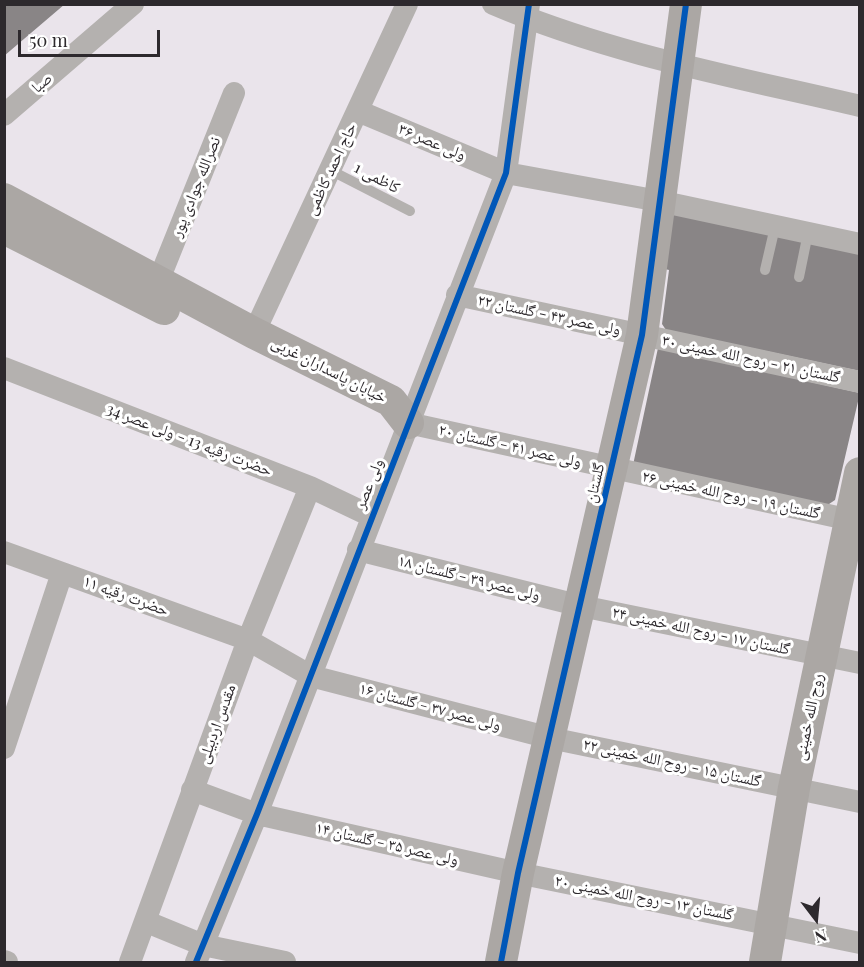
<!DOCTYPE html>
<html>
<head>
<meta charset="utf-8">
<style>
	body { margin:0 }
	#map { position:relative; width:864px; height:967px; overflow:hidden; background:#eae4eb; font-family:"Playfair Display",serif }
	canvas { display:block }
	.frame { position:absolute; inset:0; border:6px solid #2d292d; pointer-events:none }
	.north { position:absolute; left:786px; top:889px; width:60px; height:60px; -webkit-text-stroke:4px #fff; paint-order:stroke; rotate:164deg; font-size:16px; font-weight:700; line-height:24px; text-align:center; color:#2d292d }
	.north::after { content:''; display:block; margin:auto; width:21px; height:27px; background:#2d292d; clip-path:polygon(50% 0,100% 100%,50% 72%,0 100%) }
	.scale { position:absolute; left:18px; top:30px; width:142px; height:27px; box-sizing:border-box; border:3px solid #2d292d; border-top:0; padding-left:8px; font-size:18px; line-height:21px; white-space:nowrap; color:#2d292d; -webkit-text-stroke:4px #fff; paint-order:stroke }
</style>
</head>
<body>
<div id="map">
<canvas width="864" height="967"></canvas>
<div class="frame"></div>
<div class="north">N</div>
<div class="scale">50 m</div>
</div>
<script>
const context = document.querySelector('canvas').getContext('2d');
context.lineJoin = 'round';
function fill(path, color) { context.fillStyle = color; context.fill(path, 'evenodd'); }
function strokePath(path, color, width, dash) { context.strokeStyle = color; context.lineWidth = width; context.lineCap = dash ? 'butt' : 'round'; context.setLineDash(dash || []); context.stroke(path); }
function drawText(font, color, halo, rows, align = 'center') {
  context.font = font + ' "Playfair Display","Noto Naskh Arabic",serif'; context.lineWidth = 6; context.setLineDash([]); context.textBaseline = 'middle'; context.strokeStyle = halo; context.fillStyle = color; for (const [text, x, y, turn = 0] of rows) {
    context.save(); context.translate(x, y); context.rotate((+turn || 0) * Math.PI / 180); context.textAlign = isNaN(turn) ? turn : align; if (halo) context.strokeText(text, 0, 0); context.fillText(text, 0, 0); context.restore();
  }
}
fill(new Path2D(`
	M4 4H65L4 56Z
	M665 208 860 254V371L666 330 662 324 669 270 661 268Z
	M658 348 860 393 835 500 826 506 633 465Z`), '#898586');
strokePath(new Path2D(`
	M330 170 410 211
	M765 270 775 227
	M799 277 808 233`), '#b4b1af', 10);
strokePath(new Path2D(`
	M493 4C610 54 736 77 860 106
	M358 111 506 173 659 201 860 244
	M4 115 133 4
	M158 282 234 93
	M457 295 860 382
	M254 333 407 4
	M4 368 310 487 371 516
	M408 423 860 522
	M358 550 581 606 860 663
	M4 552 248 640 311 676 550 738 860 802
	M4 748 62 573
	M192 790 257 814 518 873 860 943
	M147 922 203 945 285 962
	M4 961 7 962
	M130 962 248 640 310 487
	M196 962 257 814 506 173 529 4`), '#b4b1af', 22);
strokePath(new Path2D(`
	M4 199 254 333 391 401 408 423
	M4 228 164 309
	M501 962 518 873 642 335 686 4
	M765 962 794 788 860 473`), '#aba7a4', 32);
strokePath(new Path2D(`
	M196 962 257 814 506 173 529 4
	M501 962 518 873 642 335 686 4`), '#0057b8', 6);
drawText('16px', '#2d292d', '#fff', [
	["صبا",42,83,-41],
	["ولی عصر ۳۶",432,142,23],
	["حاج احمد کاظمی",331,169,-65],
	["کاظمی 1",377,178,27],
	["نصرالله جوادی پور",196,187,-68],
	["ولی عصر ۴۳ - گلستان ۲۲",549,315,12],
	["گلستان ۲۱ - روح الله خمینی ۳۰",751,359,12],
	["خیابان پاسداران غربی",329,370,27],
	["حضرت رقیه 13 - ولی عصر 34",189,440,21],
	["ولی عصر ۴۱ - گلستان ۲۰",510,446,13],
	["گلستان",595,483,-77],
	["ولی عصر",369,484,-68],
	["گلستان ۱۹ - روح الله خمینی ۲۶",731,495,12],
	["ولی عصر ۳۹ - گلستان ۱۸",469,578,14],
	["حضرت رقیه ۱۱",126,596,20],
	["گلستان ۱۷ - روح الله خمینی ۲۴",701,631,12],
	["ولی عصر ۳۷ - گلستان ۱۶",430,707,15],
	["روح الله خمینی",809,717,-78],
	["مقدس اردبیلی",217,724,-70],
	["گلستان ۱۵ - روح الله خمینی ۲۲",672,763,12],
	["ولی عصر ۳۵ - گلستان ۱۴",387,844,13],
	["گلستان ۱۳ - روح الله خمینی ۲۰",644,898,11]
]);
</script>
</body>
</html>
